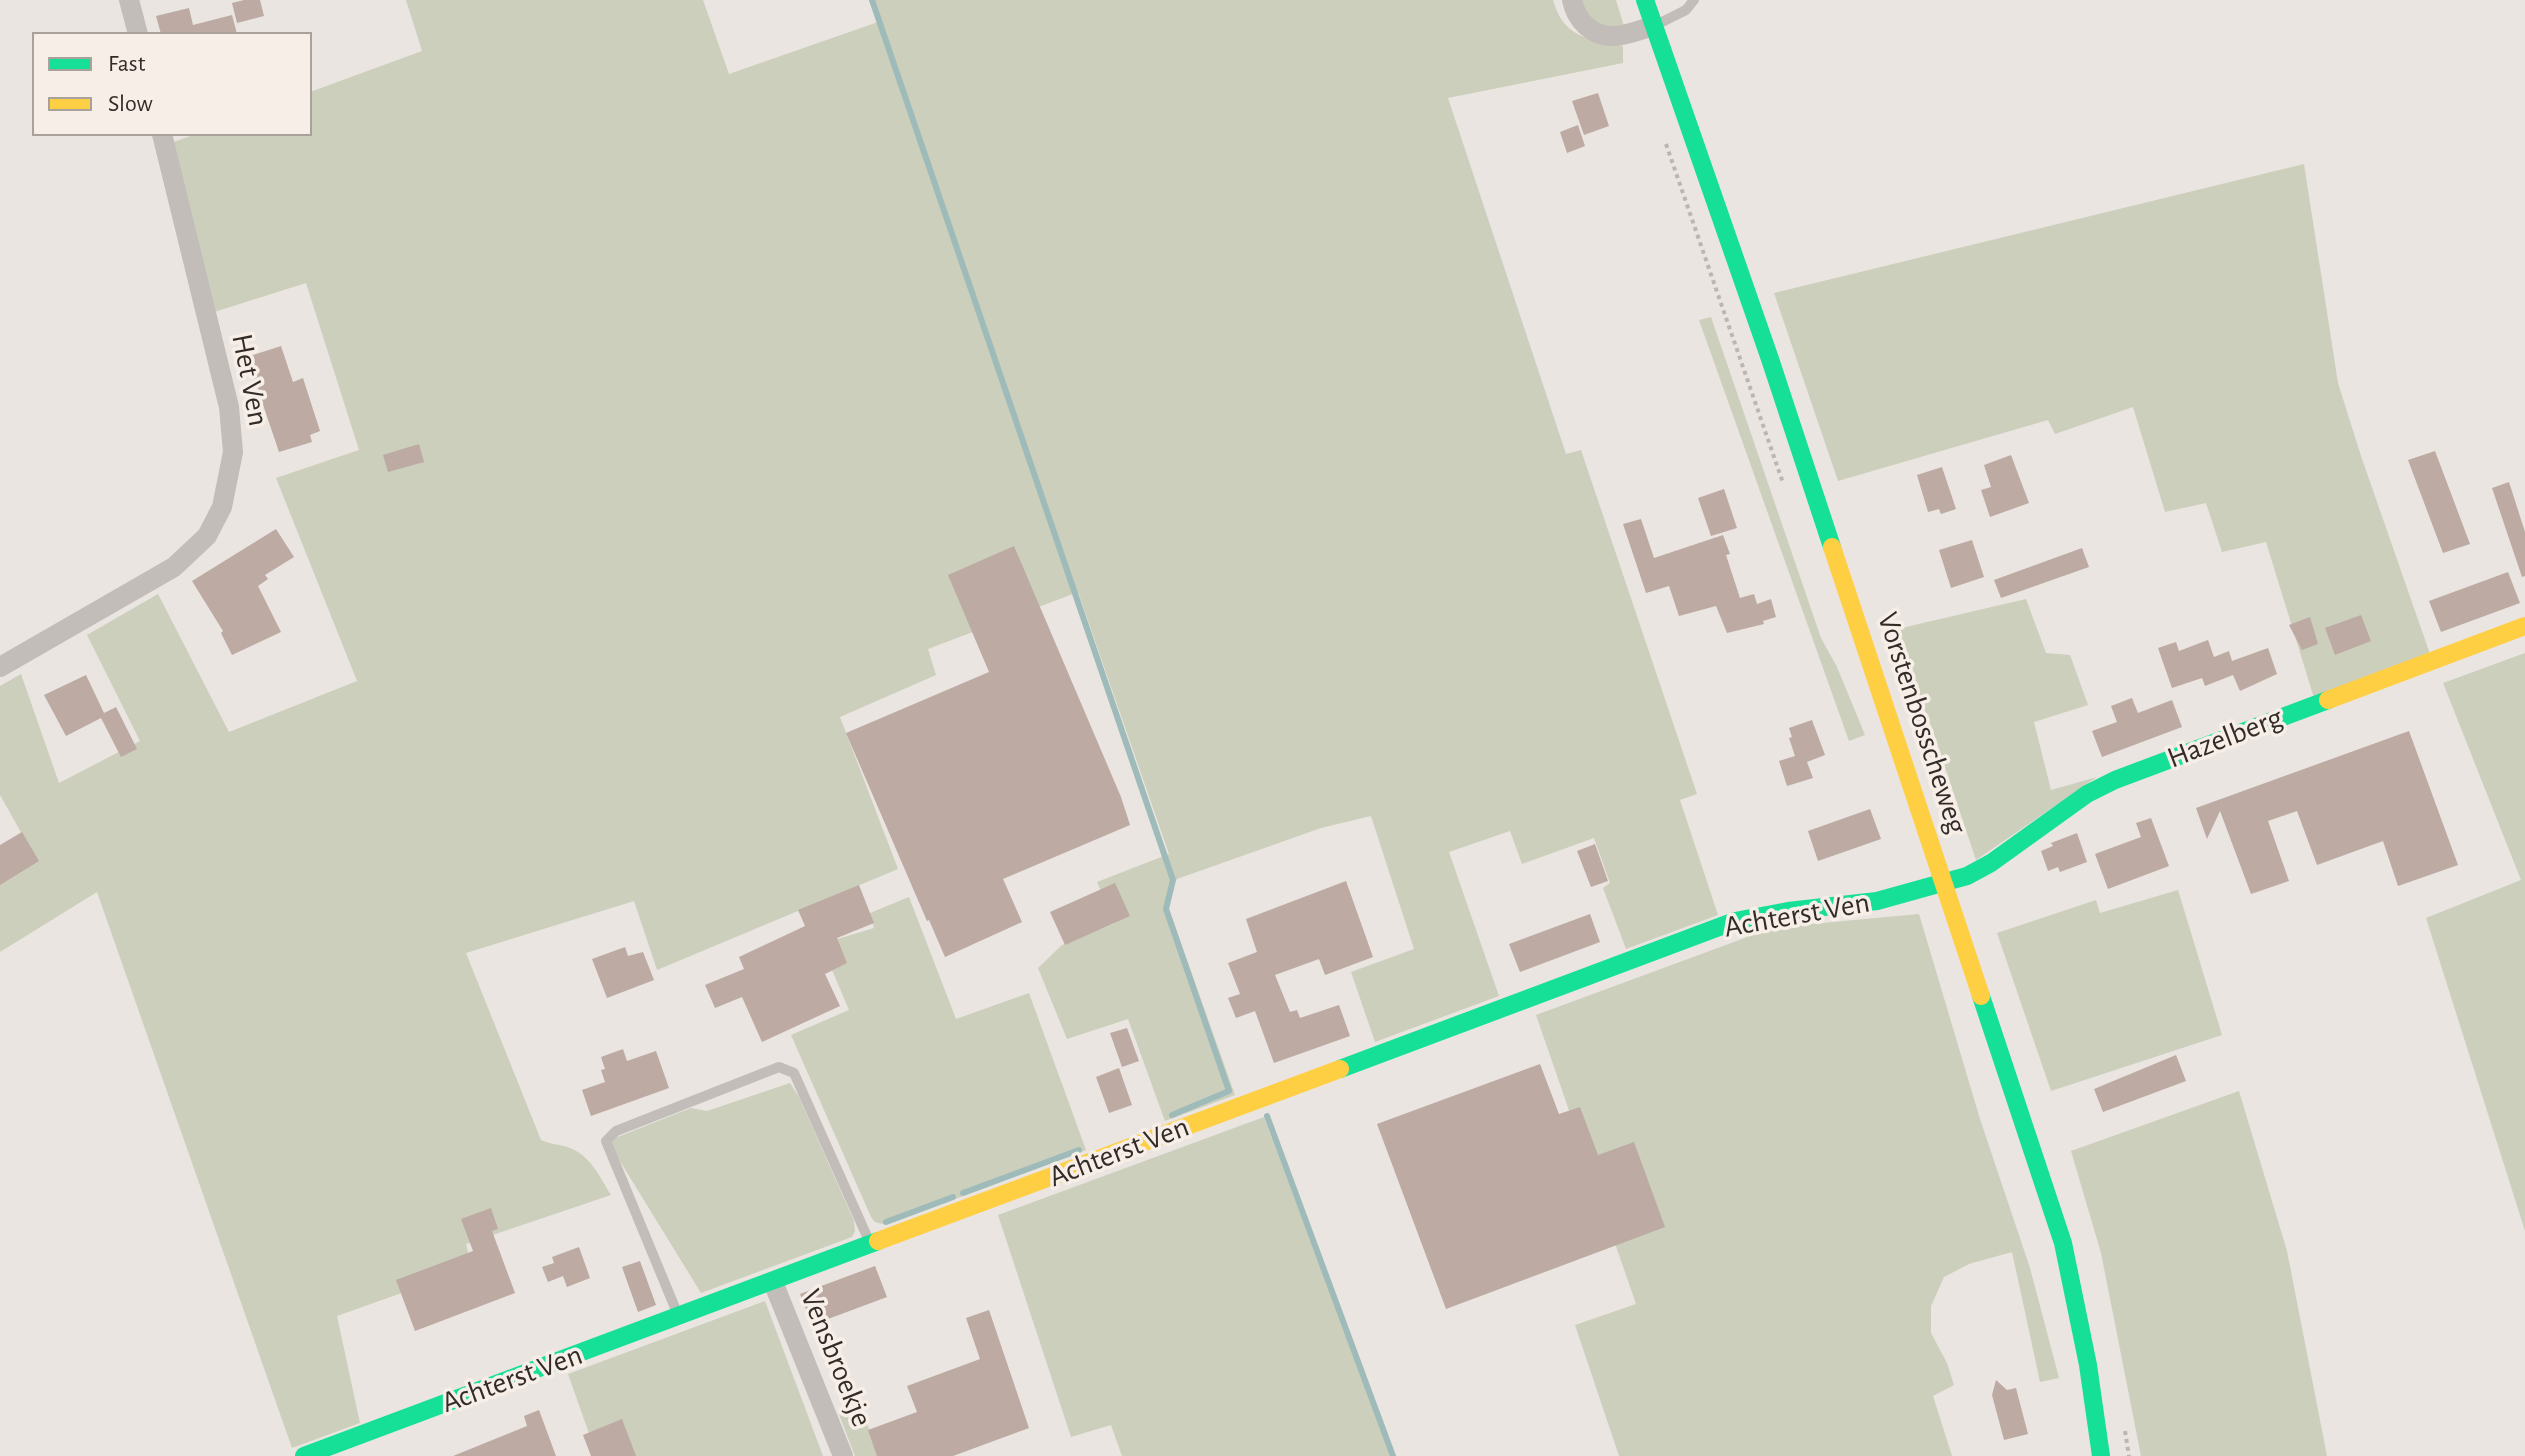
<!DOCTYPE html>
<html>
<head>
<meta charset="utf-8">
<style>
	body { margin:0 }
	#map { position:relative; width:2525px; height:1456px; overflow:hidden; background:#eae5e0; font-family:"Alegreya Sans",sans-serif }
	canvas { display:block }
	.legend { position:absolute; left:32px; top:32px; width:280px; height:104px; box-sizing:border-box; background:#f7efe7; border:2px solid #a9a19b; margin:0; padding:10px 14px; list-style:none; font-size:24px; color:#332b28 }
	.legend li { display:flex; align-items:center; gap:16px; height:40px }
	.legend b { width:40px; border:2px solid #a9a19b }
</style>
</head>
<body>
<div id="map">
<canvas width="2525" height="1456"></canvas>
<ul class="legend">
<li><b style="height:10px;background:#16e098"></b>Fast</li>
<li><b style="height:10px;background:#ffcf43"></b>Slow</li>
</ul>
</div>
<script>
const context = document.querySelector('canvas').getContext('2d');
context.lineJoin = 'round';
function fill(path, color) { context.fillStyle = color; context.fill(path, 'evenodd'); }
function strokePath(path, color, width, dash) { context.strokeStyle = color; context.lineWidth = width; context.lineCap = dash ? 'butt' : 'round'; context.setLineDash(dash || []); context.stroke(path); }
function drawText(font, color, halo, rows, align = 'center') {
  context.font = font + ' "Alegreya Sans",sans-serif'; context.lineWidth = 7; context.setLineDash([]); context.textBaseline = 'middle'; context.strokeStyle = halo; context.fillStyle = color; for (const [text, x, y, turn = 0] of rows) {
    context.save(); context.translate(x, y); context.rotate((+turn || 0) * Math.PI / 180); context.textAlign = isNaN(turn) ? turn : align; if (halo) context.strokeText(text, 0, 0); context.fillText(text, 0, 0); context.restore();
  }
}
fill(new Path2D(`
	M406 0H703L729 74 881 21 874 0H1553C1564 39 1588 38 1623 46V63L1448 98 1566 454 1581 450 1697 794 1680 800 1718 915 1626 949 1603 888 1610 883 1594 838 1522 864 1510 831 1449 852 1499 996 1375 1042 1351 972 1414 949 1371 816 1321 828 1177 879 1166 901 1235 1095 1165 1121 1128 1019 1067 1039 1038 968 1062 945 1115 923 1097 882 1169 854 1078 592 928 649 936 675 840 717 898 869 657 970 634 901 466 953 541 1140C549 1144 558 1144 567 1147 590 1154 599 1176 611 1195L466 1244 472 1268 337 1316 360 1423 292 1448 97 892 0 952V881L36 859 0 795V686L21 674 59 783 140 741 87 635 158 594 229 732 357 681 276 478 359 450 306 283 208 314 171 143 196 134H310V92L422 51Z
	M1577 0H1616L1624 26 1599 27Z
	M2304 164 2338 383 2361 456 2430 654 2314 698 2266 542 2222 552 2206 503 2165 512 2133 407 2055 434 2048 420 1838 481 1774 293Z
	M1711 317 1821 638 1837 667 1865 735 1849 741 1699 320Z
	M2026 599 2046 653 2070 655 2088 705 2034 722 2051 790 2097 777 1976 860 1933 731 1893 630Z
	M2525 653V1231L2426 918 2521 880 2443 683Z
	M2178 890 2222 1035 2051 1091 1997 933 2096 900 2100 913Z
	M909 897 956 1019 1029 993 1086 1150 886 1225 875 1222 871 1217 791 1035 849 1010 821 944 874 928 870 913Z
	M1919 914 1980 1119 2030 1268 2059 1378 2040 1382 2012 1252 1969 1264 1944 1277 1931 1306V1333L1947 1363 1954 1385 1933 1396 1952 1456H1619L1575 1325 1636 1304 1536 1015 1761 932 1790 926Z
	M790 1083 799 1097 854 1221 855 1231 852 1237 701 1293 610 1145V1140L691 1108 707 1111Z
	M2239 1091 2287 1251 2327 1456H2141L2101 1253 2071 1151Z
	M1264 1117 1391 1456H1122L1111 1425 1071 1437 998 1215Z
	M765 1301 823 1456H597L568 1374Z
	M860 1404 879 1456H855L838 1412Z`), '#cccfbb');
strokePath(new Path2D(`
	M872 0 1173 880 1166 909 1229 1091 1172 1115
	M1267 1116 1393 1456
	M963 1193 1079 1150
	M886 1222 953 1197`), '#9ebbba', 6);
fill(new Path2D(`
	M244 0H260L264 16 237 23 232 3Z
	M189 8 193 25 232 15 237 34H161L156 16Z
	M1598 93 1609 126 1584 135 1572 101Z
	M1578 125 1585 146 1567 153 1560 132Z
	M281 346 293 382 303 378 320 431 310 435 312 442 279 452 247 357Z
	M419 444 424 462 388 472 383 455Z
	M2435 451 2470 544 2443 553 2408 460Z
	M2011 455 2029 503 1990 517 1981 490 1991 487 1984 465Z
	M1942 467 1956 509 1941 514 1939 509 1928 512 1917 475Z
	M2509 482 2525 532V576L2522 577 2492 488Z
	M1724 489 1737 528 1711 536 1698 498Z
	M1641 519 1654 558 1723 535 1730 554 1726 555 1740 598 1754 594 1757 604 1771 599 1776 617 1763 621 1764 624 1727 633 1716 606 1679 616 1669 586 1646 593 1623 524Z
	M276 529 294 557 265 575 268 579 258 586 281 632 232 655 221 633 223 631 192 581Z
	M1972 540 1984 577 1951 588 1939 550Z
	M1014 546 1121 797 1130 825 1003 879 1022 922 945 957 929 920 927 921 846 733 989 672 948 575Z
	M2082 548 2089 567 2001 598 1994 580Z
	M2508 572 2520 603 2441 632 2429 601Z
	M2361 615 2371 641 2335 655 2325 628Z
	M2310 617 2318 644 2302 650 2289 625Z
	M2208 640 2214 657 2229 651 2232 661 2268 648 2277 674 2240 691 2233 675 2205 686 2202 678 2172 688 2158 648 2176 642 2179 651Z
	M86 675 104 713 116 707 137 749 121 757 101 718 66 736 44 695Z
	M2132 698 2138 713 2172 700 2182 727 2102 757 2092 731 2117 722 2111 706Z
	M1812 720 1825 755 1807 762 1813 778 1787 786 1779 761 1795 756 1789 738 1792 737 1789 728Z
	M2409 731 2458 865 2398 886 2383 841 2317 865 2297 811 2268 821 2289 881 2251 894 2220 811 2207 839 2196 808Z
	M1870 809 1881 839 1818 861 1808 831Z
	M2151 818 2169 866 2108 889 2095 854 2141 837 2136 823Z
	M22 832 39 861 0 885V845Z
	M2077 833 2087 862 2060 872 2058 867 2048 871 2041 851 2053 846 2051 843Z
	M1595 844 1608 881 1591 887 1577 851Z
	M1346 881 1373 957 1325 975 1319 959 1275 975 1290 1012 1297 1010 1300 1018 1339 1005 1350 1036 1274 1063 1255 1011 1236 1018 1228 998 1240 994 1228 963 1257 952 1246 919Z
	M1115 883 1130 916 1065 945 1050 912Z
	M859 885 874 923 837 938 847 963 825 974 840 1006 762 1042 742 997 715 1008 705 985 744 969 739 957 805 926 798 910Z
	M1590 914 1600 942 1520 972 1509 944Z
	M625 947 628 956 643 952 654 980 607 998 592 959Z
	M1127 1028 1139 1061 1122 1067 1110 1033Z
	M623 1049 627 1061 656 1051 669 1088 591 1116 582 1090 605 1082 601 1070 605 1069 601 1057Z
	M2176 1055 2186 1081 2103 1112 2094 1089Z
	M1540 1064 1559 1114 1580 1107 1598 1155 1634 1142 1665 1227 1446 1309 1377 1124Z
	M1119 1068 1132 1105 1109 1113 1096 1077Z
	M491 1208 498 1229 492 1231 515 1293 415 1331 396 1280 473 1251 461 1219Z
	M579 1247 590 1278 567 1287 563 1276 548 1282 542 1267 554 1263 552 1257Z
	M640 1261 656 1305 638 1312 622 1267Z
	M875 1266 887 1297 812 1325 800 1294Z
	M989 1310 1029 1428 953 1456H877L868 1430 917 1412 907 1386 980 1359 966 1318Z
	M1996 1380 2007 1390 2016 1388 2028 1434 2004 1440 1992 1395Z
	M539 1410 556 1456H453L527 1426 524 1416Z
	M622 1419 636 1456H591L583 1435Z`), '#bcaaa3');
strokePath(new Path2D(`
	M1666 144 1783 483
	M1907 687 1922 732
	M2125 1431 2129 1456`), '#bcb6b1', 4, [4, 4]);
strokePath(new Path2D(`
	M1656 25 1686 10 1694 0
	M678 1315 606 1141 616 1131 779 1067 794 1073 870 1243`), '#c3bdb9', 10);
strokePath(new Path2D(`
	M129 0 138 34
	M1572 0C1576 20 1592 37 1614 36 1626 36 1642 29 1654 26
	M0 667 174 567 207 536 222 507 233 452 229 407 162 134
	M773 1282 843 1456`), '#c3bdb9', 20);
strokePath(new Path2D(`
	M1645 0 1770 359 1832 547
	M1981 996 2063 1243 2088 1365 2101 1456
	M1340 1069 1735 921 1788 911 1877 901 1967 876 1991 863 2087 794 2115 780 2328 700
	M304 1456 878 1241`), '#16e098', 18);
strokePath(new Path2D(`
	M1832 547 1981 996
	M2328 700 2525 626
	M878 1241 1340 1069`), '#ffcf43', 18);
drawText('30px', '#332b28', '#f7efe7', [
	["Het Ven",250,380,79],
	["Vorstenbosscheweg",1922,723,72],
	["Hazelberg",2225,738,-21],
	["Achterst Ven",1797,915,-10],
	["Achterst Ven",1119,1152,-21],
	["Vensbroekje",836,1358,68],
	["Achterst Ven",512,1379,-20]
]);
</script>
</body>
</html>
